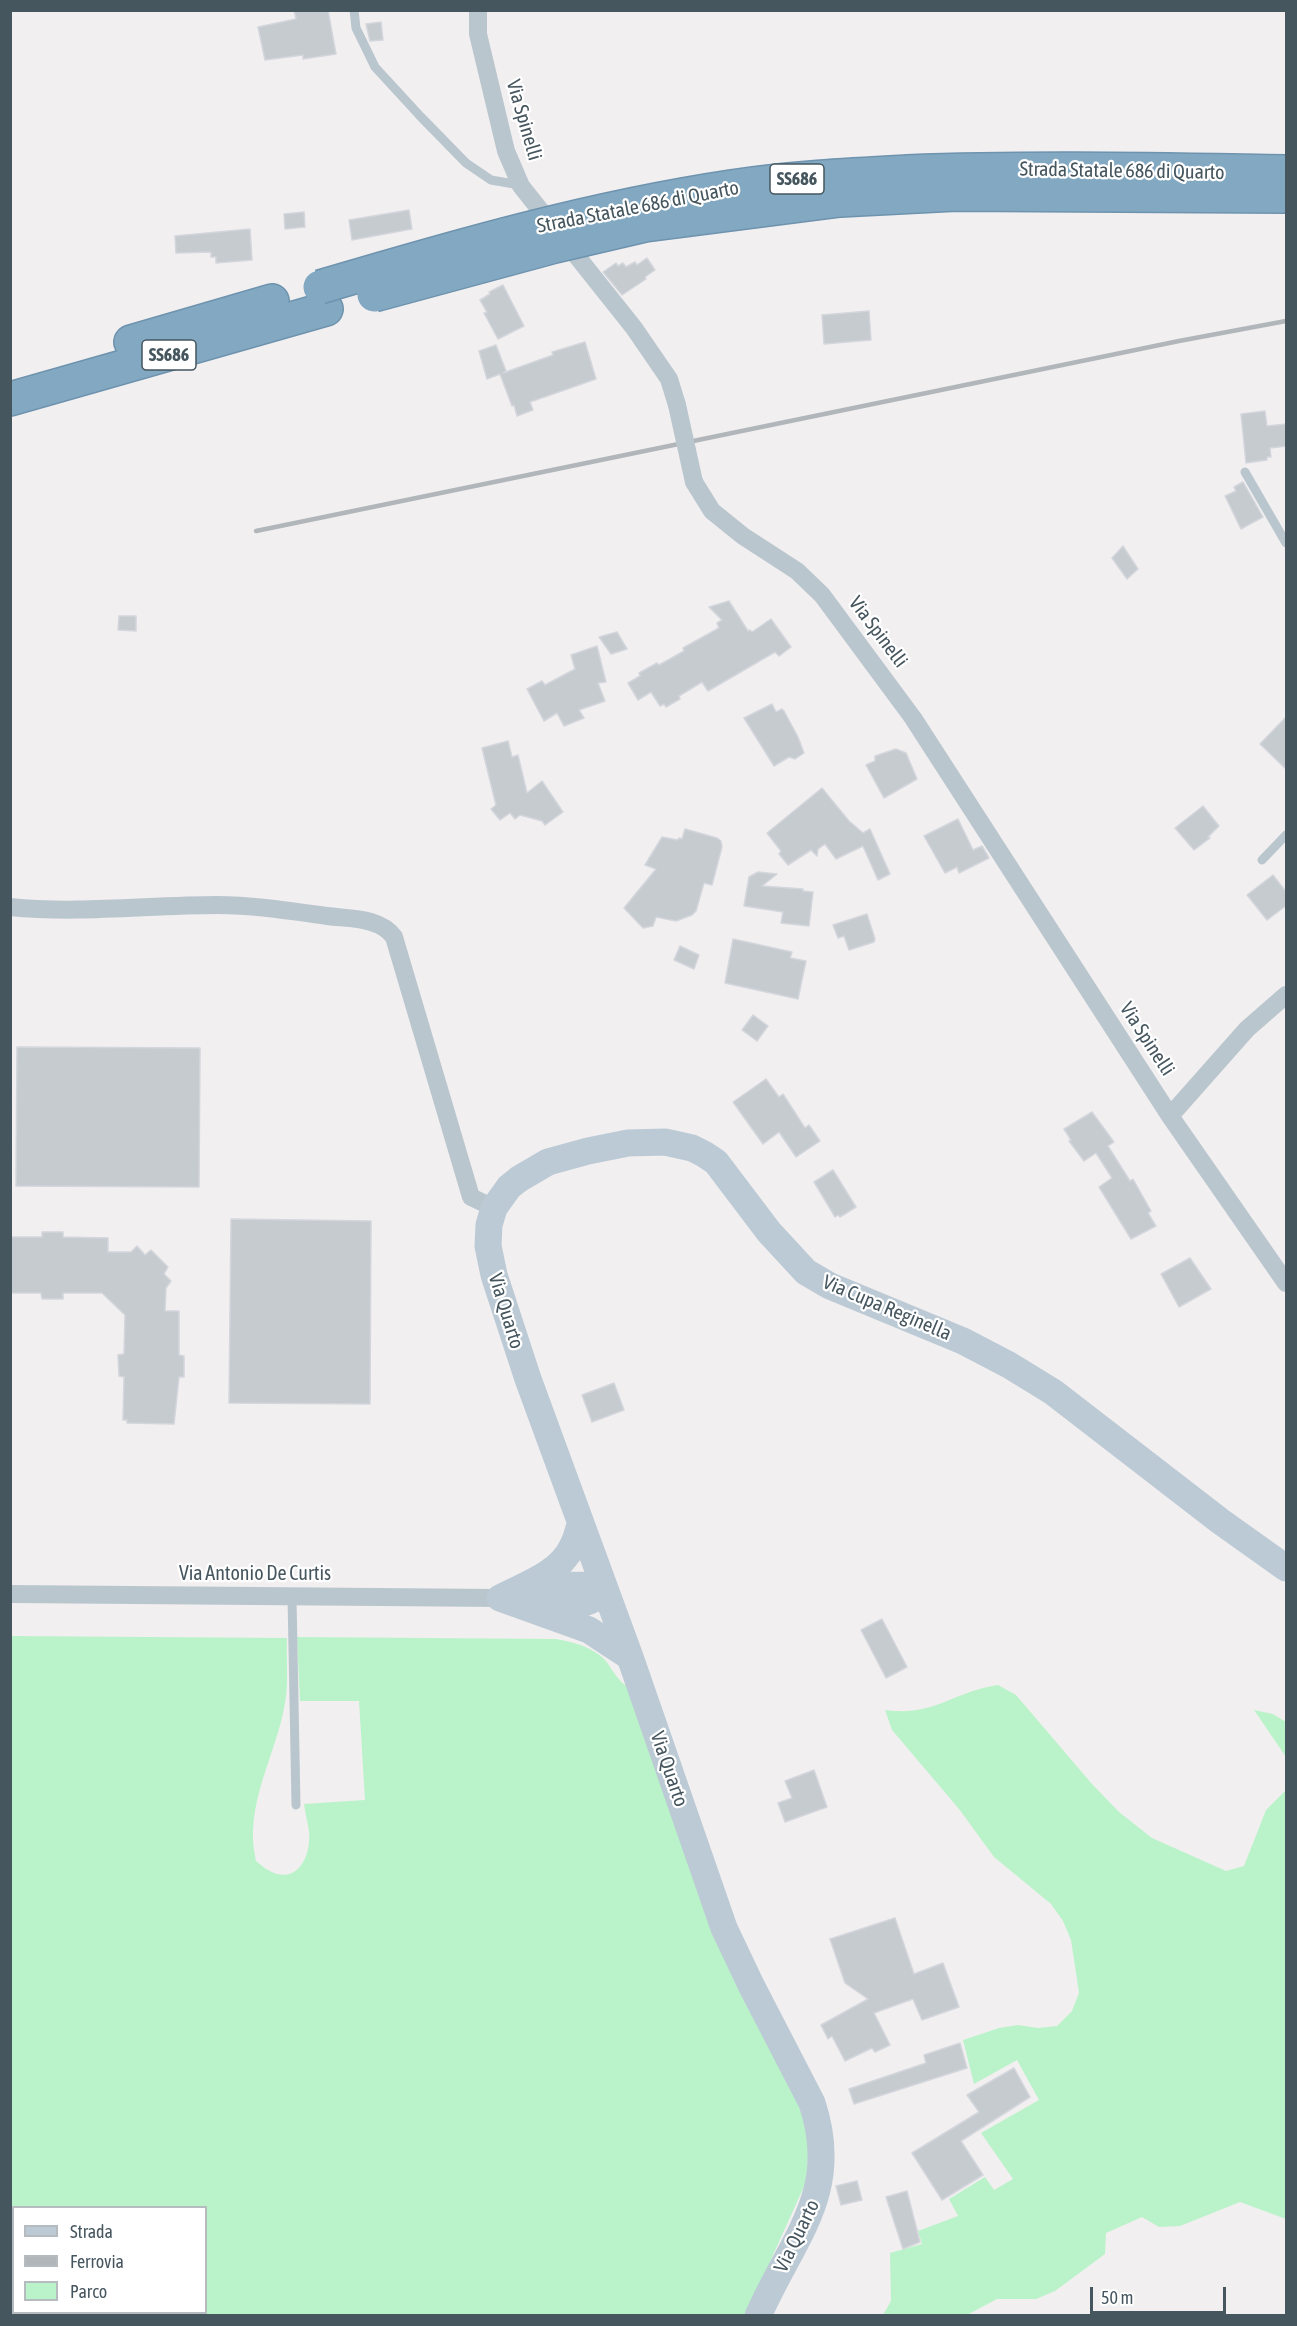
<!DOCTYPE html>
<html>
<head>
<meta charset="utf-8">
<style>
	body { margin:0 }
	#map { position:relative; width:1297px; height:2326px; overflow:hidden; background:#f2eff0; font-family:"Asap Condensed",sans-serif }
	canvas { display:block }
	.frame { position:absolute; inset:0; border:12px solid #46565f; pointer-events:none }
	.legend { position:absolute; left:12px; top:2206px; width:195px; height:108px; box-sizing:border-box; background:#fff; border:2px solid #b5bbbf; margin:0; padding:8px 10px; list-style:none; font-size:18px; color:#46565f }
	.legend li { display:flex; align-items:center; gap:12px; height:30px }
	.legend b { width:30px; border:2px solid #b5bbbf }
	.scale { position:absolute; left:1090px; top:2287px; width:136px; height:27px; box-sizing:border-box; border:3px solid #46565f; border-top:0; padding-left:8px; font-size:18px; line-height:21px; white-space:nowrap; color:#46565f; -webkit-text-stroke:4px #fff; paint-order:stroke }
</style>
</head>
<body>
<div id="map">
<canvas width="1297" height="2326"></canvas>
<div class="frame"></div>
<ul class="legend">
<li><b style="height:8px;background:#bccad5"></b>Strada</li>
<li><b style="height:8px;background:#b1b6ba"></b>Ferrovia</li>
<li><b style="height:16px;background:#baf3ca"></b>Parco</li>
</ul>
<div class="scale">50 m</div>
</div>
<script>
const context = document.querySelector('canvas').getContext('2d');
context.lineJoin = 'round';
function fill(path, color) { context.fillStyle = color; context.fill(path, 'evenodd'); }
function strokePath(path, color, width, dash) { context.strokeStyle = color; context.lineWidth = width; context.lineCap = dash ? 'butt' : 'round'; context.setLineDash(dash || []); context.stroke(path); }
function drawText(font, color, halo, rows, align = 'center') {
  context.font = font + ' "Asap Condensed",sans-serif'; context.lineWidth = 4.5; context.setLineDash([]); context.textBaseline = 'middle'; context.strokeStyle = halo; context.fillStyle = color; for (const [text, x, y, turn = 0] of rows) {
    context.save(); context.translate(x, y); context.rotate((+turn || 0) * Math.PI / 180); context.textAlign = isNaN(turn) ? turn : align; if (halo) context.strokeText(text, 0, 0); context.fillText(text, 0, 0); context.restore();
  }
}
fill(new Path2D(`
	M11 1636 287 1638C286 1659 289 1682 285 1703 276 1757 243 1805 256 1861 262 1866 269 1872 277 1874 301 1880 311 1852 309 1832 308 1823 305 1813 304 1804L365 1800 359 1701H300L297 1637 556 1639C573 1642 593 1647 605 1660 613 1670 619 1683 630 1688L715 1940 802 2111 809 2146 806 2182 746 2315 11 2316ZM14 2208H206V2312H14Z
	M998 1685 1016 1695 1092 1784 1119 1812 1152 1838 1226 1871 1244 1866 1266 1810 1286 1790V2219L1240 2202 1180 2226 1159 2227 1142 2217 1106 2233 1105 2254 1055 2291 1036 2299H997L967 2315H883L891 2301 890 2253 922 2244 918 2231 958 2216 949 2199 985 2177 994 2190 1013 2179 981 2133 1039 2100 1017 2060 974 2084 963 2040 999 2028 1018 2025 1038 2028 1057 2026 1072 2011 1079 1993 1071 1940 1063 1921 1051 1904 994 1857 959 1809 892 1730 885 1710C935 1717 954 1691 998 1685Z
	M1254 1710 1273 1714 1286 1722V1757Z`), '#baf3ca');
const building = new Path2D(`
	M294 10H328L336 54 303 59V55L265 60 258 27 296 19Z
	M381 22 383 40 370 41 366 24Z
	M409 210 412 229 352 240 349 220Z
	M304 212 305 227 285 229 284 214Z
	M250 229 252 260 216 263V257H211V252L176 253 175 236Z
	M647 258 655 270 645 277 646 279 622 295 603 272 616 263 618 266 623 263 626 267 635 262 637 265Z
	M503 285 524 326 498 339 484 313 487 312 480 300 490 294 489 292Z
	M869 311 871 340 824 344 822 315Z
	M585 342 596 379 530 402 533 410 517 416 514 405 512 406 500 374 487 379 479 351 496 345 506 371 503 373 553 355 552 352Z
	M1265 411 1267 426 1287 424V446L1270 448 1271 457H1267V460L1246 463 1241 414Z
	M1243 482 1263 517 1241 529 1225 496 1236 491 1234 487Z
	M1123 546 1138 569 1127 579 1112 558Z
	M729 601 748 631 750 630 752 632 771 619 791 647 779 656 775 652 708 691 702 682 679 696 680 699 666 707 664 704 660 706 651 692 638 700 628 683 640 676 639 673 657 663 659 665 684 651 683 648 719 628 717 623 722 620 709 607Z
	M119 616H136V631L118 630Z
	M617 632 627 649 611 654 599 637Z
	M597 646 606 682 598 683 605 701 579 710 584 718 564 726 557 713 544 721 527 689 542 681 545 685 575 669 571 655Z
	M772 704 776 712 782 709 784 711 798 737 804 753 795 759 789 757 774 766 744 718Z
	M1287 716V770L1260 744Z
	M508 741 512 757 518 755 527 793 542 781 563 812 545 825 542 821 520 815 515 819 510 813 500 820 491 809 496 805 482 748Z
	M896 749 906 753 917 779 884 798 866 765 875 761V756Z
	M822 788 849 821 863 833 870 829 890 874 878 880 863 846 836 859 825 844 818 849 817 856 811 850 788 865 779 854 781 851 767 833Z
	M1203 806 1219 826 1208 837 1210 838 1194 850 1175 828Z
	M958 819 973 850 982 846 989 858 959 873 957 867 945 873 924 836Z
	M685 829 717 838 721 841 722 847 712 885 704 883 696 911 692 915 676 921 656 917 653 926 643 928 624 908 656 869 645 865 662 837 678 840 679 838 682 839Z
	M758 872 777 874 762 886 803 889V891L813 892 809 926 781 923 783 912 744 906 749 877Z
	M1273 875 1287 893V905L1267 920 1247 895Z
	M867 914 875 939 874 942 849 950 844 936 838 938 833 925Z
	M733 939 792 952 790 958 806 961 798 999 725 983Z
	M680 946 699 955 694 969 674 960Z
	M753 1015 768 1026 757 1041 742 1030Z
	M17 1047 200 1048 199 1187 16 1186Z
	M766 1079 779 1097 783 1094 805 1128 809 1125 820 1141 796 1157 779 1132 763 1144 733 1102Z
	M1092 1112 1114 1142 1108 1146 1130 1181 1133 1179 1151 1211 1148 1213 1156 1226 1131 1239 1099 1187 1112 1178 1096 1153 1084 1161 1069 1141 1071 1140 1064 1129Z
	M833 1170 856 1207 840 1217 838 1215 835 1217 814 1182Z
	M231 1219 371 1221 370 1404 229 1403Z
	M42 1232H63V1237L108 1238V1252H131L137 1246 145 1255 151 1250 168 1267 164 1274 171 1281 166 1288 165 1311H179V1355L184 1356V1377H179L174 1424 127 1423V1420H123L124 1377 119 1376 118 1355 124 1354 125 1315 102 1293H63V1299H42L41 1293H10V1237H42Z
	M1190 1258 1211 1289 1179 1307 1161 1274Z
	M614 1383 624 1410 592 1422 582 1395Z
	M882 1619 907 1667 886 1678 861 1630Z
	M814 1770 827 1807 785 1822 778 1803 792 1798 785 1781Z
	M895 1918 914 1974 943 1963 959 2007 922 2020 913 1999 874 2013 890 2045 875 2052 872 2048 845 2061 832 2036 828 2039 821 2025 868 1999 845 1983 830 1939Z
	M960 2043 967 2068 854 2104 849 2089 926 2063 924 2055Z
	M1014 2068 1030 2097 961 2141 983 2175 942 2200 912 2153 979 2112 967 2095Z
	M857 2181 862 2200 841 2205 836 2186Z
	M907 2191 920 2242 903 2249 886 2197Z`);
fill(building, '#c6cbd0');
strokePath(building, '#d3d6dc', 1.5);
const highway = new Path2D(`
	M131 342 272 301
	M10 399 326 309`);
strokePath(highway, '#6e93ae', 36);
strokePath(new Path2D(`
	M354 10 356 28 375 67 421 117 466 163 491 180 520 185
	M1245 472 1286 543
	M1262 860 1286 835
	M292 1597 296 1805`), '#bac6ce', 9);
strokePath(new Path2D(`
	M478 10V34L506 151 521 186 634 328 669 379 677 405
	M694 482 712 511 743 536 797 571 822 595 913 718 1170 1116 1286 1283
	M10 907C79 914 149 905 217 905 254 905 291 911 327 916 349 919 380 917 394 937L471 1197 494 1208
	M1170 1116 1247 1029 1286 995
	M10 1594 500 1598`), '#bac6ce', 18);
strokePath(new Path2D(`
	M527 1586 587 1585 606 1592
	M500 1598 589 1630 630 1657
	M500 1598C525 1585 559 1574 572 1547 576 1540 578 1532 580 1524
	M543 1608C568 1608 585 1606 606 1592
	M758 2316C792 2238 842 2193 812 2103L751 1985 724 1928 630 1657 528 1379 494 1275 488 1246 489 1225 494 1208 509 1187 519 1179 548 1162 588 1151 628 1143 665 1142 692 1148 704 1154 716 1162 769 1232 806 1272 830 1286 963 1341 1009 1365 1053 1392 1220 1521 1286 1568`), '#bccad5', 27);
strokePath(highway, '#83a8c2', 33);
strokePath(new Path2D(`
	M256 531 1179 341 1286 321`), '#b1b6ba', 4.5);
const highwayBridge = new Path2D(`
	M320 287C455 247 591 208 731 187 789 178 849 175 907 172 1034 167 1160 170 1286 172
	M374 295 555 246 645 225 840 200 956 194 1286 196`);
strokePath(highwayBridge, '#6e93ae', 36, []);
strokePath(new Path2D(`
	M677 405 694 482`), '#bac6ce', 18);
strokePath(highwayBridge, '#83a8c2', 33);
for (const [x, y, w] of [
	[797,179,54],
	[169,355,54]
]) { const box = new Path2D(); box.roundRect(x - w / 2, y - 15, w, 30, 4.5); context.fillStyle = '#fff'; context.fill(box); strokePath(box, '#46565f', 1.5); }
drawText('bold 18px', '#46565f', null, [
	["SS686",797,179],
	["SS686",169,355]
]);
drawText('20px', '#46565f', '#fff', [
	["Via Spinelli",524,120,74],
	["Strada Statale 686 di Quarto",1122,171,1],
	["Strada Statale 686 di Quarto",638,207,-11],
	["Via Spinelli",878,632,53],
	["Via Spinelli",1147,1039,57],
	["Via Cupa Reginella",887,1308,23],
	["Via Quarto",506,1311,73],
	["Via Antonio De Curtis",255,1574],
	["Via Quarto",669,1769,71],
	["Via Quarto",797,2236,-64]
]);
</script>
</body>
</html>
